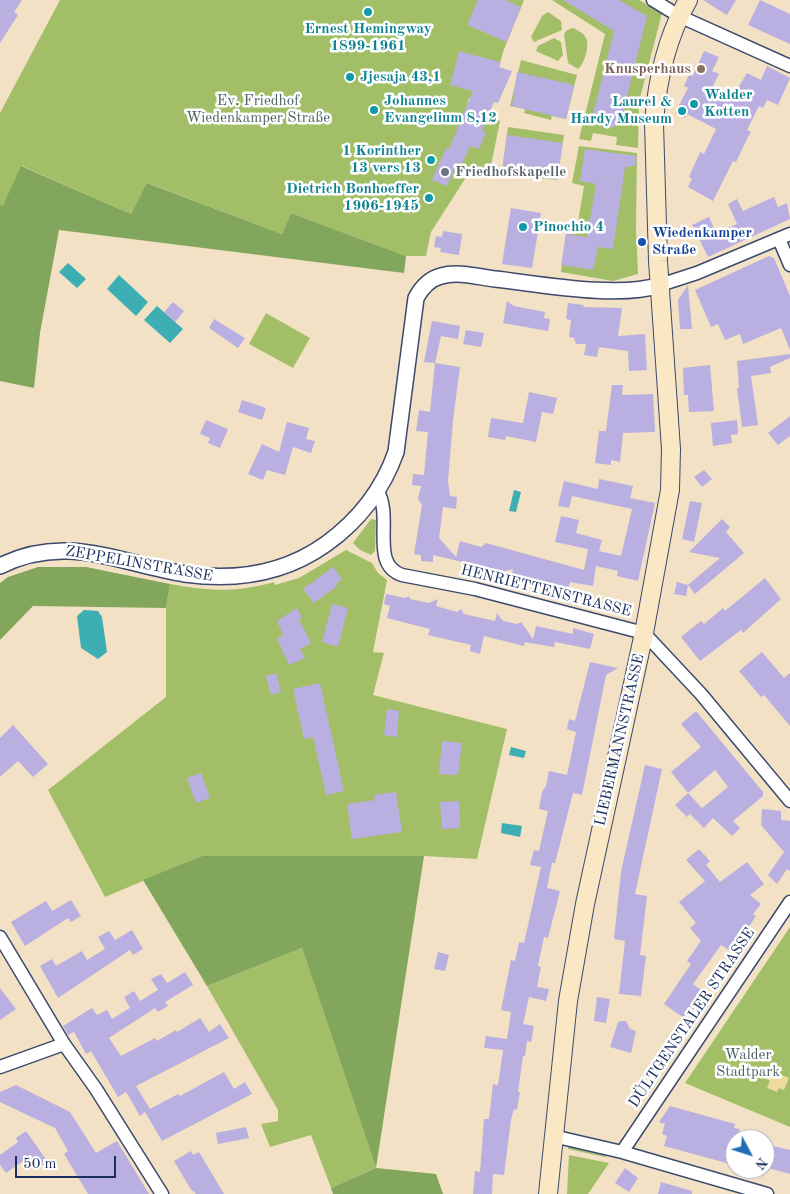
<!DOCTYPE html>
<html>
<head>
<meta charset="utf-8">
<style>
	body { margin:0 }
	#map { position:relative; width:790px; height:1194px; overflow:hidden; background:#f3e1c5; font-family:"Old Standard TT",serif }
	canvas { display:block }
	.north { position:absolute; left:725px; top:1129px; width:50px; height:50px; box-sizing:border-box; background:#fff; border:1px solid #a4acbf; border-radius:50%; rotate:130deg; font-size:14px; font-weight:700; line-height:20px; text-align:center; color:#1b2f5e }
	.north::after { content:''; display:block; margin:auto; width:18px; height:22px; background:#1f6fb2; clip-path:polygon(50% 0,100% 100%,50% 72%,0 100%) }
	.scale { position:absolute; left:15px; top:1156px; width:101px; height:22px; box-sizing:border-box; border:2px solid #1b2f5e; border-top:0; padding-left:6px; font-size:15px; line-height:18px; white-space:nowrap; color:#1b2f5e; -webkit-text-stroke:4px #fff; paint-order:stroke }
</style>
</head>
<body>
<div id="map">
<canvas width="790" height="1194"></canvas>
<div class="north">N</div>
<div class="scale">50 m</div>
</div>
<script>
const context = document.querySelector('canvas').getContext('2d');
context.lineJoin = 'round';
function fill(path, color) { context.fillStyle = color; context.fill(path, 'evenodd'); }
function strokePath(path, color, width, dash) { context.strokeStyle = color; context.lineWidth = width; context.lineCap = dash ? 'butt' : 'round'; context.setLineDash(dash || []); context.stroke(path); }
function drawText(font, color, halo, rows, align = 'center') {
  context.font = font + ' "Old Standard TT",serif'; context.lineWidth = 5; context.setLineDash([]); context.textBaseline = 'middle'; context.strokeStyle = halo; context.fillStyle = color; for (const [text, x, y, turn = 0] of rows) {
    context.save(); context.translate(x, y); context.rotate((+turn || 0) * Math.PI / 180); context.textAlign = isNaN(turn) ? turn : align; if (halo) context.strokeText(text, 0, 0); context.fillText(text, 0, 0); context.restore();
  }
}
fill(new Path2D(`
	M60 0H524L503 52 489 104 469 98 467 106 500 121 489 175 472 168 431 232 426 256H406L291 213 282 234 148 183 131 214 22 166 3 205H0V113Z
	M552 0H639L662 13 639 102 638 148 616 145 617 137 593 133 591 141 579 139 605 34Z
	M548 12 561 21 562 30 534 42 531 37 542 16Z
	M573 28C577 30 584 33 586 38 590 45 584 65 578 69L568 63 564 34 567 30Z
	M554 38 561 42 563 55 558 61 536 51 538 46Z
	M521 60 577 75 566 119 552 116 551 120 524 113 525 109 510 106Z
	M508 127 564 135 557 180 514 175V173L502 171Z
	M579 146 637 153 636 229 638 274 613 281 561 272 566 234H576L584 186 572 183Z
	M266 313 310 338 293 368 249 344Z
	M371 519 376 520 375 551 371 555 360 550 353 543Z
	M346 550 372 563 378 573 387 580 373 652 384 653 373 695 507 729 477 859 424 856H202L105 897 48 790 166 697V608L170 584C209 591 235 593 274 582L275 585 299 578Z
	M790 927V1127L685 1083Z
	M302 948 376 1168 331 1188 311 1135 270 1147 261 1124 278 1121V1110L207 986Z
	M569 1141 608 1153 605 1157 568 1149Z
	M569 1155 609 1163 588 1194H567Z`), '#a2bf67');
fill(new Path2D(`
	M21 166 131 214 147 183 282 234 291 213 406 256 404 273 59 230 40 333 34 388 0 381V205H3Z
	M38 567H86L170 584 166 608 33 606 0 640V583L8 577Z
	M202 856H424L376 1168 436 1174 443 1194H333L331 1188 376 1168 302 948 207 986 143 880Z`), '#81a65c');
fill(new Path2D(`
	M770 1070 789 1078 784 1090 779 1088 777 1092 767 1088 770 1081 767 1079Z`), '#eeda9e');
fill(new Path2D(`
	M68 263 86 279 77 288 59 272Z
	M119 275 148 302 136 316 107 289Z
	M157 306 183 329 170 343 144 320Z
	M514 490 521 492 516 512 509 511Z
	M84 610 98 611 102 617 107 652 98 659 81 648 77 616Z
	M511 747 526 751 524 758 509 755Z
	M502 823 522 826 520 837 501 833Z`), '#3caeb4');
fill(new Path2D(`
	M0 0H22L14 12 18 15 0 43Z
	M478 0H505L521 7 507 42 467 25Z
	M563 0H619L647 16 622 117H618L614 128 591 122 614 31Z
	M703 0H736L727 15Z
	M760 0 790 14V44L748 25Z
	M459 51 500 62 499 67 512 71 498 103 494 102 482 131 486 133 479 149 470 146 462 164 458 162 447 186 432 180 446 148 449 149 473 91 450 85Z
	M704 51 719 57 712 71 719 74 713 86 734 95 747 73 761 80 767 66 790 78 778 105 767 100 763 108 759 106 747 130 751 132 748 137 736 162 733 161 713 201 688 187 692 179 689 177 700 152 704 154 716 129 687 114 685 118 675 113 688 88 684 86 689 75 693 76Z
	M517 72 574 85 566 119 512 106Z
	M507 135 563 143 557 180 502 171Z
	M585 149 637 156 635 166 625 167 613 249 598 247 593 270 561 265 566 234 587 237 596 184 580 181Z
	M774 197 778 207 787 203 790 219 708 257 692 225 709 217 716 233 737 224 728 204 737 199 743 211Z
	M511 208 541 213 532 268 502 264Z
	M443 231 462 234 459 255 440 252 441 248 434 247 436 236 442 237Z
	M769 256 774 258 790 296V350L781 328 743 344 740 334 725 340 718 324 711 327 695 290Z
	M688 285 692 329H680L678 300Z
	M507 301 514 306 545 312 544 318 550 319 548 331 503 323Z
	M173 302 184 311 175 322 164 312Z
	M568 303 584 305 583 307 622 308 618 336 645 334 647 370 629 371 628 351 599 347 597 357 584 355 586 344H576L574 338 569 337 571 320 566 319Z
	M214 319 245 338 238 348 209 328Z
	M432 321 460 326 458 339 441 336 435 363 424 362Z
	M466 330 484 333 481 347 463 344Z
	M790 354V358L770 367 771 373 751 376 758 425 742 427 737 388H739L737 361Z
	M435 363 460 367 453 420 448 481 450 496 457 497 456 509 443 507 439 538 456 557 460 541 481 547 486 543 584 570 588 549 555 542 561 516 579 520 576 533 602 540 599 551 621 556 632 509 572 496 569 508 558 506 564 481 598 489 599 479 633 486 630 498 655 503 638 581 617 576 618 571 596 566 593 586 570 582 568 590 511 577 513 569 496 573 487 568 433 555V562L421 561V555L414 554 422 505 418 499 421 486 412 485 413 474 424 475 428 432 416 431 419 410 430 412Z
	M710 365 714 411 689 412 688 395H684L683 368Z
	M612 385H623L622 395 653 394 655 432 623 433 620 462 611 460V465L595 463 599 431H606Z
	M529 392 557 398 553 414 542 412 536 442 506 436 505 440 488 437 491 418 523 423Z
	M242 400 266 408 262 420 238 412Z
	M790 416V436L778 445 768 433Z
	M206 420 228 429 220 448 208 443 210 438 200 434Z
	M737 420 738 434 731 435 732 443 713 446 711 423Z
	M287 422 309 428 306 439 315 441 311 453 293 447 285 475 267 470 263 480 248 474 262 444 279 452Z
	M704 470 712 479 702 487 694 477Z
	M690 501 702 503 694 542 682 539Z
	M722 519 730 527 726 532 744 553 695 594 688 585 686 596 674 594 677 582 688 585 720 558 689 552Z
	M333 567 342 579 336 584 337 586 314 603 303 589Z
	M765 578 781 599 743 633 741 630 700 661 681 637 701 621 704 624 723 608 725 611Z
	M386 594 405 598 409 596 410 599 429 603 438 599 436 606 457 612 461 609 464 614 495 621 497 613 503 621 517 624 521 622 533 639 536 626 573 634V628L594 634 590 649 555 642 554 647 525 642 524 646 484 636 480 654 470 651 471 645 428 635 430 629 387 618 390 606 384 604Z
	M332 604 348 608 338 647 322 642Z
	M297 608 302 618 299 620 311 643 300 649 305 658 289 665 277 639 283 635 277 621Z
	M762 652 784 678 790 673V726L764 695 761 697 739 671Z
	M590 662 618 668 606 675 582 795 573 793 555 863H552L547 888 560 891 548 938 544 937 538 966 541 967 537 987 549 989 546 1001 529 997 523 1024 534 1026 531 1042 527 1041 525 1056H523L518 1092H520L517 1110 514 1109 511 1120 504 1175 493 1174 492 1194H473L475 1171 480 1172 484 1119H489L493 1084 498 1085 503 1050 484 1048 486 1036 507 1039 511 1012 501 1010 511 960 515 961 519 942 524 943 541 867 530 865 534 850 539 851 548 811 539 809 542 792 546 786 549 771 567 775 576 732 567 729 569 719 575 721Z
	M276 673 281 692 271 695 266 676Z
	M320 683 344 791 326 795 313 737 304 739 293 689Z
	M387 709 399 711 397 737 384 735Z
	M696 711 763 792V796L733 821 740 828 732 836 713 818 704 828 690 814 687 817 675 805 688 793 702 808 728 787 715 770 688 793 671 772 701 747 681 724Z
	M13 725 48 764 33 777 18 761 0 777V738Z
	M442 741 462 743 458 775 439 774Z
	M645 765 662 769 635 894 647 896 640 955 646 956 641 996 619 994 625 941 614 939 621 872Z
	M201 773 210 798 196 803 187 778Z
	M396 792 402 832 352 839 347 804 375 800 374 795Z
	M459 801 460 828 442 829 440 802Z
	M762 809 781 811V820L790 821V871L787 869 777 884 768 875 784 852 761 825Z
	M699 849 710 861 706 865 720 882 747 862 764 884 750 895 761 904 753 914 756 916 732 952 721 945 693 984 702 991 693 1004 694 1009 689 1010 684 1018 664 1004 691 964 687 961 701 941 690 928 696 923 679 902 705 881 686 860Z
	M71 900 81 916 71 922 68 918 25 946 11 922 46 901 52 911Z
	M132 930 143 949 133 955 130 950 58 998 40 966 52 959 56 966 82 951 87 960 105 949 98 937 109 931 115 940Z
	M438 952 449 955 445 971 434 969Z
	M185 972 193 985 165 1002 168 1006 158 1012 155 1008 109 1038 121 1056 155 1038 157 1041 176 1030 177 1032 200 1018 209 1032 220 1024 229 1038 136 1086 150 1109 178 1094 180 1096 224 1072 234 1089 245 1082 252 1094 162 1141 145 1112 140 1116 126 1092 118 1097 91 1051 86 1054 74 1032 68 1035 63 1026 92 1008 97 1015 107 1010 112 1019 130 1008 124 997 134 991 140 1001 158 990 151 979 161 974 167 983Z
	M0 988 16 1009 0 1020Z
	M597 997 610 999 606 1023 594 1021Z
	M621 1021H626L630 1029 636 1031 631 1053 610 1047 618 1022Z
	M16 1085 70 1112 96 1153 117 1141 149 1194H88L64 1154 68 1151 55 1128 0 1102V1092Z
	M670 1106 735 1124 734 1128 740 1129 737 1139H735V1158H732L730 1164 664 1146 667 1136 662 1134 665 1124 659 1122Z
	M246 1127 249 1138 218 1144 216 1133Z
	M26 1131 47 1161 37 1168 29 1157 6 1173 0 1165V1155L18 1142 16 1138Z
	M765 1144 790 1150V1174L765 1167Z
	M191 1151 193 1155 199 1152 224 1194H196L190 1188 174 1161Z
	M625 1168 638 1178 629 1192 615 1183Z
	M661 1182 692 1191V1194H658Z`), '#b9afe0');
const minor = new Path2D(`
	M653 0 679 16 790 66
	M779 239 790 265
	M660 285 697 273 790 234
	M377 490C394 517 369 564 402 575L475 589 644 633 701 694 790 801
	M0 937 64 1044 96 1089 162 1194
	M0 1067 64 1044
	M553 1136 622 1152 767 1194
	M622 1152 790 902`);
const tertiary = new Path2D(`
	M0 566C66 533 118 563 185 574 235 581 284 574 326 544 358 521 383 489 396 452L416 298C422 287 429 279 441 276 458 271 478 277 495 279 540 284 618 299 660 285`);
const secondary = new Path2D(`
	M548 1194 568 1001 585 904 644 633 670 490 671 449 658 261 654 123C657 80 667 37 688 0`);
strokePath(minor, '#3b4a6d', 15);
strokePath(tertiary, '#3b4a6d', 18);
strokePath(secondary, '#3b4a6d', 20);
strokePath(minor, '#fff', 12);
strokePath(tertiary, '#fff', 15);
strokePath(secondary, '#fae7c3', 18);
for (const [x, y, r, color] of [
	[368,12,5,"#0f9aa8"],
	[701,69,5,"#8d6e63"],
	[350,77,5,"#0f9aa8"],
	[694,104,5,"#0f9aa8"],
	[374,110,5,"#0f9aa8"],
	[682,111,5,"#0f9aa8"],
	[431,160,5,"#0f9aa8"],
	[445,172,5,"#6b7280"],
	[429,198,5,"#0f9aa8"],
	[523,227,5,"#0f9aa8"],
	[642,242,5,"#1a4fb4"]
]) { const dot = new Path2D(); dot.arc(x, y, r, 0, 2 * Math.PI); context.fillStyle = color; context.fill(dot); strokePath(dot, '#fff', 2); }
drawText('bold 15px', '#0d838f', '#fff', [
	["Ernest Hemingway",368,29,"center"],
	["1899-1961",368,46,"center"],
	["Jjesaja 43,1",360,77],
	["Walder",704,95],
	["Kotten",704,112],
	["Johannes",384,101],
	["Evangelium 8,12",384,118],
	["Laurel &",672,102,"right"],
	["Hardy Museum",672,119,"right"],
	["1 Korinther",421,151,"right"],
	["13 vers 13",421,168,"right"],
	["Dietrich Bonhoeffer",419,189,"right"],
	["1906-1945",419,206,"right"],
	["Pinochio 4",533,227]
], 'left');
drawText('bold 15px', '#785e54', '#fff', [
	["Knusperhaus",691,69]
], 'right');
drawText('15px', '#4a6161', '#fff', [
	["Ev. Friedhof",258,101],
	["Wiedenkamper Straße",258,118],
	["Walder",748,1055],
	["Stadtpark",748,1072]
]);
drawText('bold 15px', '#5b616d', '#fff', [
	["Friedhofskapelle",455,172]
], 'left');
drawText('bold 15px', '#164399', '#fff', [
	["Wiedenkamper",652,233],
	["Straße",652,250]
], 'left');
drawText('15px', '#1b2f5e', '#fff', [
	["ZEPPELINSTRASSE",139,564,10],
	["HENRIETTENSTRASSE",546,591,14],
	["LIEBERMANNSTRASSE",620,740,-77],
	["DÜLTGENSTALER STRASSE",692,1018,-56]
]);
</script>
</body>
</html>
